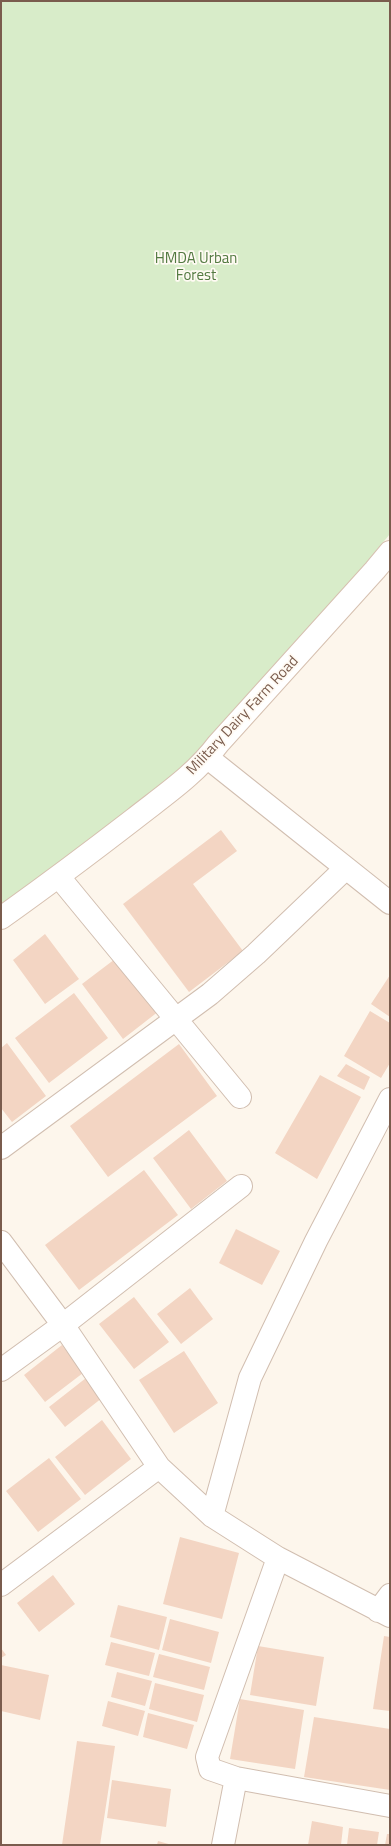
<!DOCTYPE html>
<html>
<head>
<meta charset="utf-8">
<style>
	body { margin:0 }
	#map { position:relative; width:391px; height:1846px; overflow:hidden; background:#fdf6ec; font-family:"Titillium Web",sans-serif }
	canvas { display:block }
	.frame { position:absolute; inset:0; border:2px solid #7a5c4d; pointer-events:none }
</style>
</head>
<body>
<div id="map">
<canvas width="391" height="1846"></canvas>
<div class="frame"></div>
</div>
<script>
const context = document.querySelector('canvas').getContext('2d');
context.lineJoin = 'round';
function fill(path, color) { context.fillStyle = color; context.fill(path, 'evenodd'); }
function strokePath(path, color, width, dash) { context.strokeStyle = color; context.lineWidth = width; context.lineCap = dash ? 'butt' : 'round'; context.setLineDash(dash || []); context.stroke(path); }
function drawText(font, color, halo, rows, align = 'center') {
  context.font = font + ' "Titillium Web",sans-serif'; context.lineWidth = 3.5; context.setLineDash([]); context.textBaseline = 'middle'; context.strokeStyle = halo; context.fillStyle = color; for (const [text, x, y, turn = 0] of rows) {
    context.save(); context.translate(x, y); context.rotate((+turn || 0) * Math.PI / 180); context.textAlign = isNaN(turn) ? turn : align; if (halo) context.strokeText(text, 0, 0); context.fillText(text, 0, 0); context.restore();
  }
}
fill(new Path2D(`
	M1 1H390V534L202 759 1 926Z`), '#d8ecc9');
fill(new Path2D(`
	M221 830 237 851 193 884 243 951 189 992 123 904Z
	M45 934 79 979 45 1004 13 960Z
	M119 956 159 1011 123 1039 82 984Z
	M390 975V1017L371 1004Z
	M74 993 108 1038 49 1083 15 1038Z
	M370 1011 390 1023V1063L381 1078 344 1056Z
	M7 1043 46 1096 12 1122 1 1108V1048Z
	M179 1044 217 1096 108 1177 70 1126Z
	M346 1064 370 1077 364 1090 337 1076Z
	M320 1075 361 1097 317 1179 275 1153Z
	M189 1130 227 1181 191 1209 153 1158Z
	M144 1170 178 1215 79 1290 45 1245Z
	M236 1229 280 1251 262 1285 219 1263Z
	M190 1288 213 1319 181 1344 157 1314Z
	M134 1297 169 1342 134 1369 99 1324Z
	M62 1345 83 1373 45 1402 24 1375Z
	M184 1351 218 1403 174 1433 139 1380Z
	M86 1378 102 1398 65 1427 49 1407Z
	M102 1420 131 1459 85 1495 55 1457Z
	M49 1458 81 1499 38 1532 6 1491Z
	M180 1537 239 1553 222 1619 163 1604Z
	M53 1575 75 1604 39 1632 17 1603Z
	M118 1605 167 1617 159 1650 110 1637Z
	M170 1619 219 1632 211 1663 162 1650Z
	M384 1636 390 1637V1711L373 1709Z
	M111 1642 155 1653 149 1676 105 1665Z
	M258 1646 324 1657 316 1706 250 1695Z
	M1 1648 6 1655 1 1658Z
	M159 1654 210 1667 204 1690 153 1677Z
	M1 1665 49 1675 40 1720 1 1711Z
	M117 1672 152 1681 145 1706 111 1697Z
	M155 1683 204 1695 197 1722 149 1709Z
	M240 1699 304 1710 295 1769 230 1759Z
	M108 1701 145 1711 138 1736 102 1726Z
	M148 1713 194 1725 187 1749 143 1737Z
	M314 1717 390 1729V1790L304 1777Z
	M77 1741 115 1746 100 1845H62Z
	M112 1780 171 1789 166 1827 107 1818Z
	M312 1821 343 1827 341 1845H308Z
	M349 1828 379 1832 377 1845H347Z
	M387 1834H390V1845H385Z
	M158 1841 172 1845H157Z`), '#f3d5c3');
const street = new Path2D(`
	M208 758 390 903
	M59 877 240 1097
	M1 1148 210 994 256 954 346 868
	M1 1242 63 1325 159 1467 212 1516 278 1558 390 1616
	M1 1370 63 1325 241 1186
	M212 1516 250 1378 316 1241 390 1099
	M278 1558 207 1757 210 1769 236 1778 390 1806
	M1 1585 159 1467
	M378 1611 390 1595
	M223 1845 236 1778`);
const secondary = new Path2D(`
	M1 918C46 886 90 853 134 819 163 796 195 775 218 744L375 570 390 552`);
strokePath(street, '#d1beb0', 24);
strokePath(secondary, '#d6c0b0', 24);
strokePath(street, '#fff', 22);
strokePath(secondary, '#fff', 22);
drawText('15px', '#537a41', '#fffaf3', [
	["HMDA Urban",196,259],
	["Forest",196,276]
]);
drawText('15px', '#7a5c4d', '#fffaf3', [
	["Military Dairy Farm Road",243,716,-47]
]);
</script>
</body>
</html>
